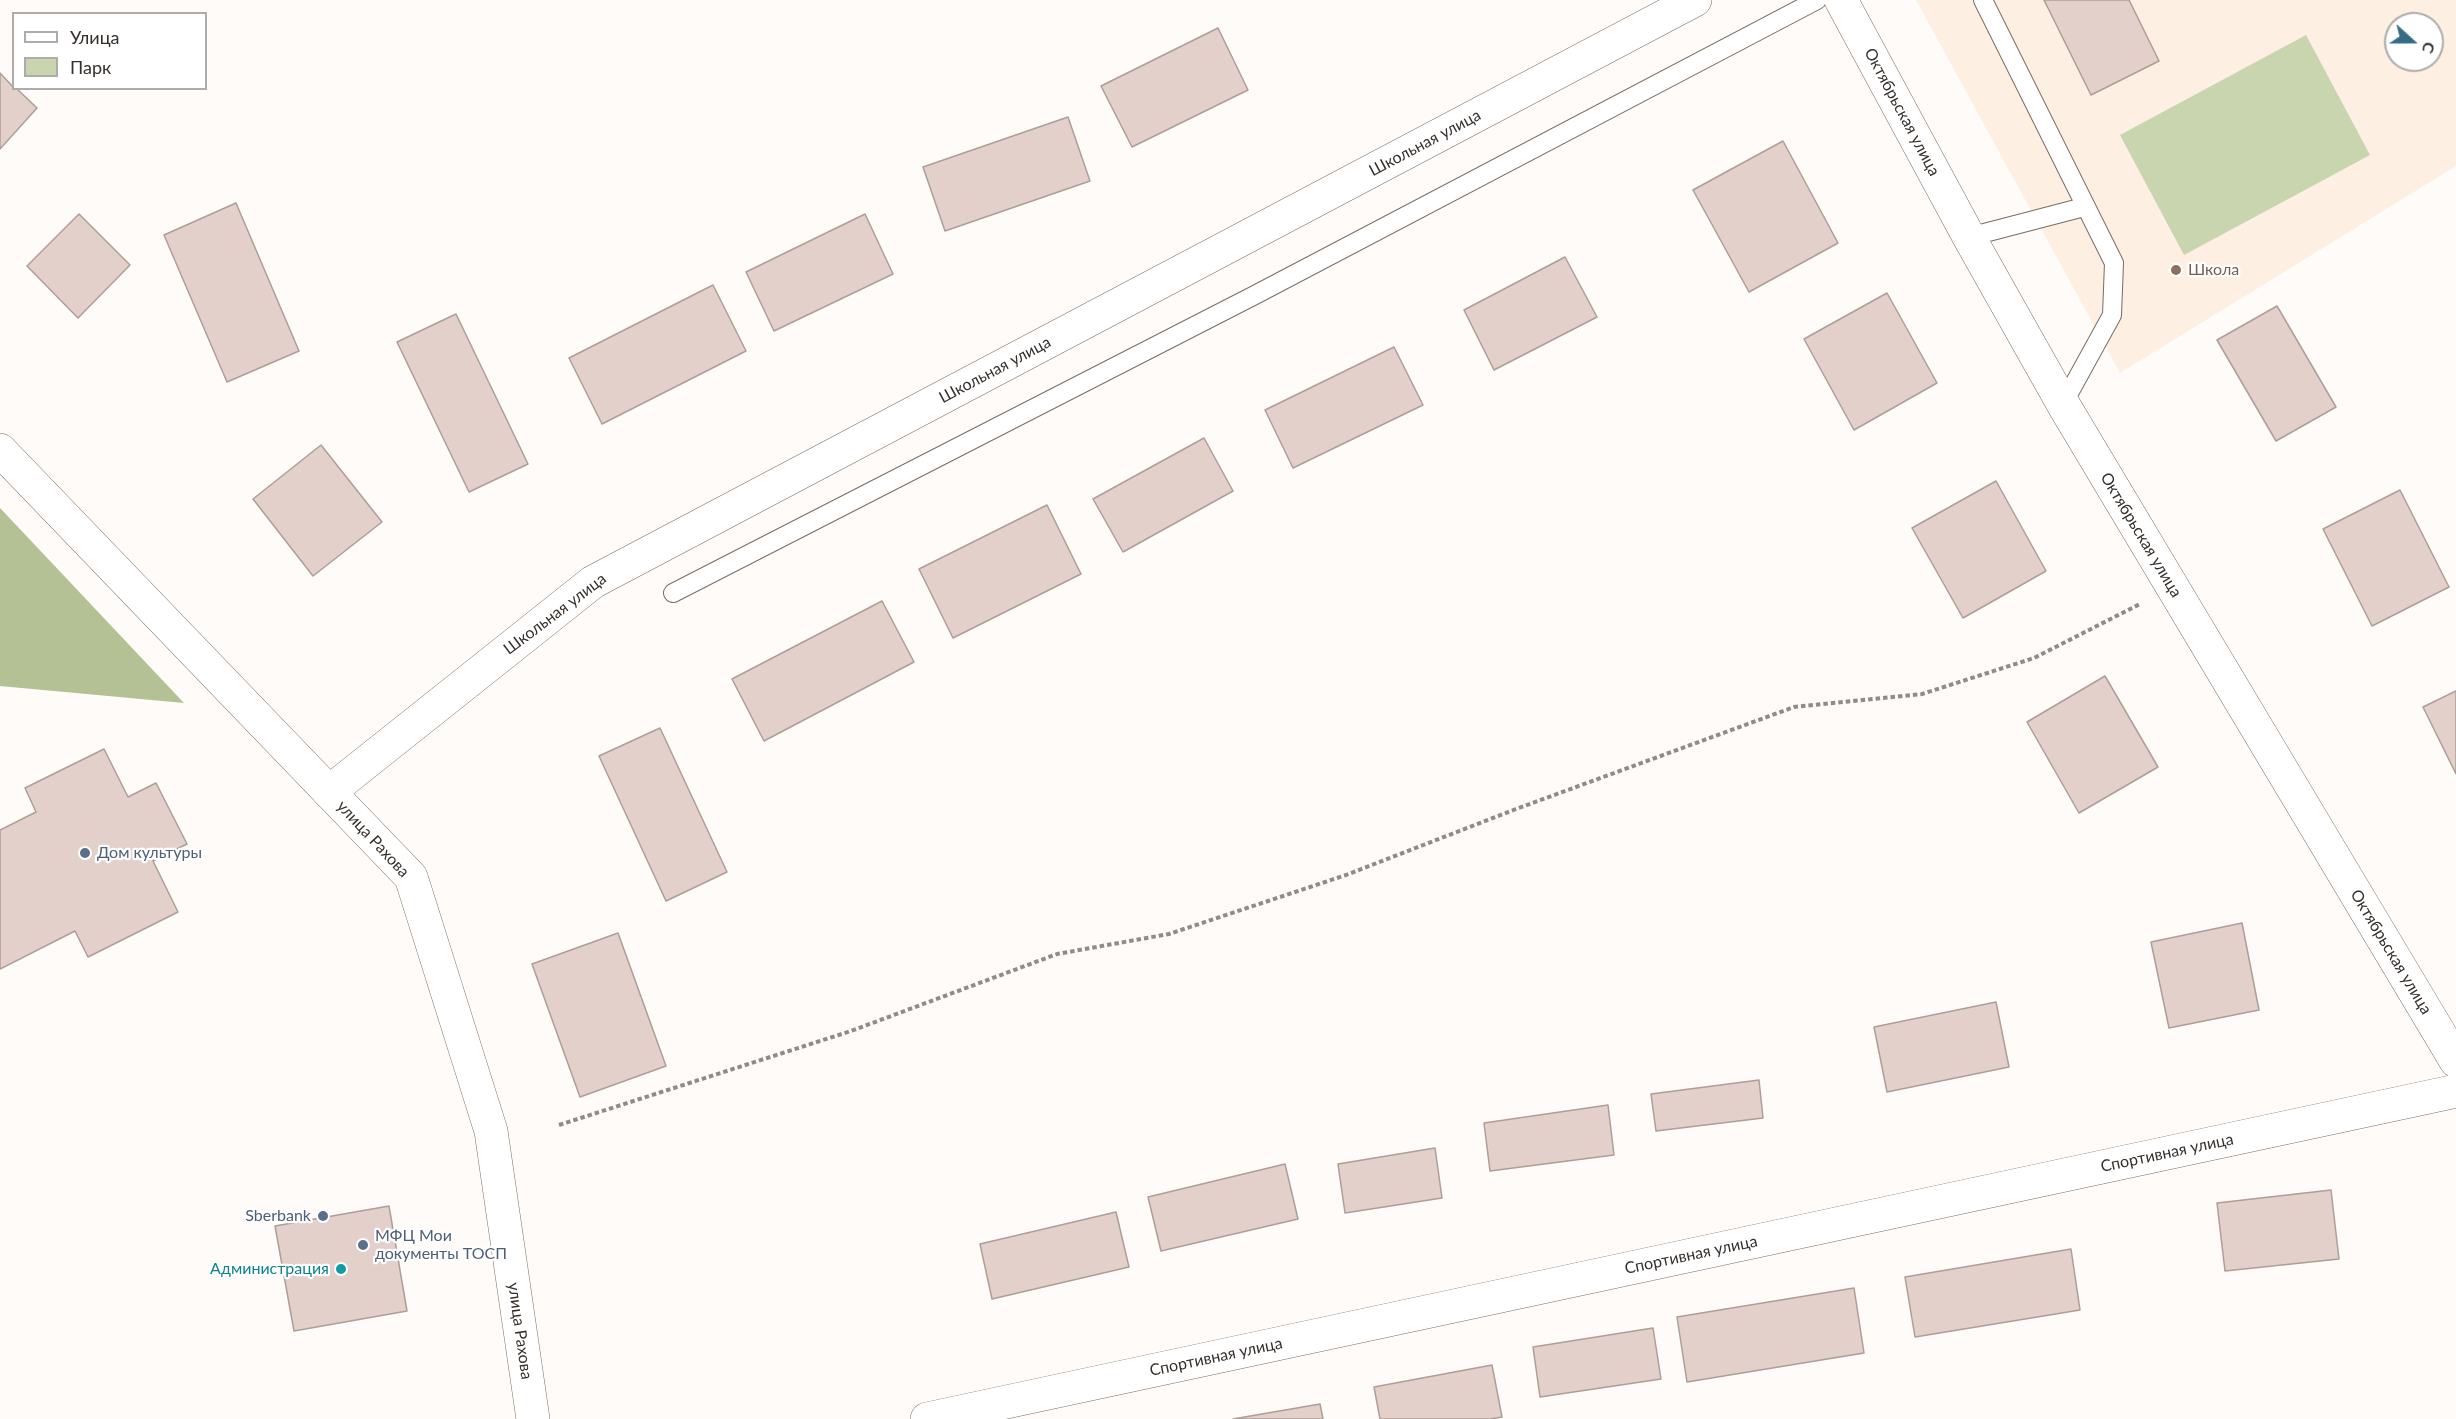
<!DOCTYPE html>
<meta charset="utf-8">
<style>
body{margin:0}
#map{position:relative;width:2456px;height:1419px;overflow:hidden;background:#fefbf8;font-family:Lato,sans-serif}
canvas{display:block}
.legend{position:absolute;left:12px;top:12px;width:195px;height:78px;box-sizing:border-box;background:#fff;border:2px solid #aeacaa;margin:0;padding:8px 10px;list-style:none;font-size:18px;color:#352f2b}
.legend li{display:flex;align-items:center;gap:12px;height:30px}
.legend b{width:30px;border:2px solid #aeacaa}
.north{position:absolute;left:2384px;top:12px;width:60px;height:60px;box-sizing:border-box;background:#fff;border:2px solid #aeacaa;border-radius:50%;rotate:111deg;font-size:16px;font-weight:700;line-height:24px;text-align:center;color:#352f2b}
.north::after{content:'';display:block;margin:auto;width:21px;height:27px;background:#346c86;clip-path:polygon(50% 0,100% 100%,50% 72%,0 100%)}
</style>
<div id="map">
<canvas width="2456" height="1419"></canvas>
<ul class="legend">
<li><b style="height:8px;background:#fff"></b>Улица</li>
<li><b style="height:16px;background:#c8d5ae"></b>Парк</li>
</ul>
<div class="north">С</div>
</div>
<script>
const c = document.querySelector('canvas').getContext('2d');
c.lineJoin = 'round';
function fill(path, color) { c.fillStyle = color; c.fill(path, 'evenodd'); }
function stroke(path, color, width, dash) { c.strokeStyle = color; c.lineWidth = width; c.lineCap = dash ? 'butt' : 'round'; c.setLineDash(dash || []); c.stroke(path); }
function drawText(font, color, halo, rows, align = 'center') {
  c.font = font + ' Lato,sans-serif'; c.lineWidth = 4.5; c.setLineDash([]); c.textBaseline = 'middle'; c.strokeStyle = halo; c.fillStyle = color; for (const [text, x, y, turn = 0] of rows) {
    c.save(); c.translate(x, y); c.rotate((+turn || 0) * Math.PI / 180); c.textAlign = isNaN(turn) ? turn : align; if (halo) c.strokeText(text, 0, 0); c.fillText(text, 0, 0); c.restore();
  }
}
fill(new Path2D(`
 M1916 0H2456V166L2120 373ZM2396 24H2432V60H2396Z`), '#fdefe1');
fill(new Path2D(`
 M2306 35 2370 155 2184 255 2120 135Z`), '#c8d5ae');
fill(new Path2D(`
 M0 508 184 703 0 686Z`), '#b3c194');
const building = new Path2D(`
 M2044 0H2129L2159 61 2091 95Z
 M1218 28 1248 90 1132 147 1101 86Z
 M0 73 14 88H16L37 108 0 149Z
 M1068 117 1090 181 945 231 923 167Z
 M1783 141 1838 243 1749 292 1693 190Z
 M236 203 299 351 227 382 164 235Z
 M79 214 130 265 78 318 27 266Z
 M865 214 893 274 774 331 746 272Z
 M1565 257 1597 317 1494 370 1464 310Z
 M713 285 746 351 602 424 569 358Z
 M1887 293 1937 383 1854 430 1804 339Z
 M2277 306 2336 407 2276 441 2217 340Z
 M456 314 528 464 469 492 397 342Z
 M1394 347 1423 405 1293 468 1265 410Z
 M1204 438 1233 491 1123 552 1093 499Z
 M321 445 382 522 313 576 253 499Z
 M1996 481 2046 571 1963 618 1912 528Z
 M2400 490 2449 587 2372 626 2323 529Z
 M1047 505 1081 574 953 638 919 569Z
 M882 601 914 662 764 741 732 679Z
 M2105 676 2158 767 2079 813 2027 722Z
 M2456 691V774L2423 707Z
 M660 728 727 872 666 901 599 756Z
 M104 749 128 797 156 783 187 844 153 861 178 912 88 957 75 931 0 969V830L36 812 25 788Z
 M2242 923 2259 1010 2169 1028 2151 942Z
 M618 933 666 1066 580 1097 532 964Z
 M1996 1002 2009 1067 1887 1092 1874 1027Z
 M1759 1080 1763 1118 1656 1131 1651 1094Z
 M1608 1105 1614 1155 1490 1171 1484 1123Z
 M1435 1148 1442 1198 1345 1213 1338 1164Z
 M1285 1164 1298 1219 1161 1251 1148 1197Z
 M2331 1190 2339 1259 2225 1271 2217 1203Z
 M389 1206 407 1311 294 1331 275 1226Z
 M1116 1212 1129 1267 992 1299 980 1244Z
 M2071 1249 2080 1310 1915 1337 1905 1277Z
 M1854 1288 1864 1353 1687 1382 1677 1317Z
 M1653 1328 1661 1379 1540 1397 1533 1347Z
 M1492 1365 1502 1417 1490 1419H1380L1374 1387Z
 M1320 1404 1323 1419H1233Z`);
fill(building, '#e4d0cb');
stroke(building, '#af9d97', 1.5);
const service = new Path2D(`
 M1983 0 2114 263 2112 315 2063 404
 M1969 237 2084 207
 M673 593 1253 296 1817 0`);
const minor = new Path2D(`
 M1841 0 1969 237 2063 404 2456 1061
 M329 792 593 582 1695 0
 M927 1419 2456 1091`);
const tertiary = new Path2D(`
 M0 450 411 877 491 1131 533 1419`);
stroke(service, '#796c61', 20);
stroke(minor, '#796c61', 34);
stroke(tertiary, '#796c61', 34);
stroke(new Path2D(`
 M559 1125 851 1031 1057 954 1169 934 1346 875 1516 809 1794 707 1922 694 2034 658 2140 604`), '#908b88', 4, [4.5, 3]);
stroke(service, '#fff', 18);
stroke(minor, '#fff', 33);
stroke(tertiary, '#fff', 33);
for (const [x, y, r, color] of [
 [2176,270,6,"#8d6e63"],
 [85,853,6,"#5c6f8a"],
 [323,1216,6,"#5c6f8a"],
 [363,1245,6,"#5c6f8a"],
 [341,1269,6,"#0f9aa8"]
]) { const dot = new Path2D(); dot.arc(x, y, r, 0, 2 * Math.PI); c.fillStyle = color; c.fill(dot); stroke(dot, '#fff', 2); }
drawText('16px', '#352f2b', '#fff', [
 ["Октябрьская улица",1902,112,62],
 ["Школьная улица",1425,143,-28],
 ["Школьная улица",995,370,-28],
 ["Октябрьская улица",2141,535,59],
 ["Школьная улица",555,614,-37],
 ["улица Рахова",373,839,47],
 ["Октябрьская улица",2391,952,59],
 ["Спортивная улица",2167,1153,-12],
 ["Спортивная улица",1691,1255,-12],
 ["улица Рахова",520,1331,82],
 ["Спортивная улица",1216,1357,-12]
]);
drawText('16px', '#785e54', '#fff', [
 ["Школа",2188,270]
], 'left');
drawText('16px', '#4e5e75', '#fff', [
 ["Дом культуры",97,853],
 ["Sberbank",311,1216,"right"],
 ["МФЦ Мои",375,1236],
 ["документы ТОСП",375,1254]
], 'left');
drawText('16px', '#0d838f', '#fff', [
 ["Администрация",329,1269]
], 'right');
</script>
